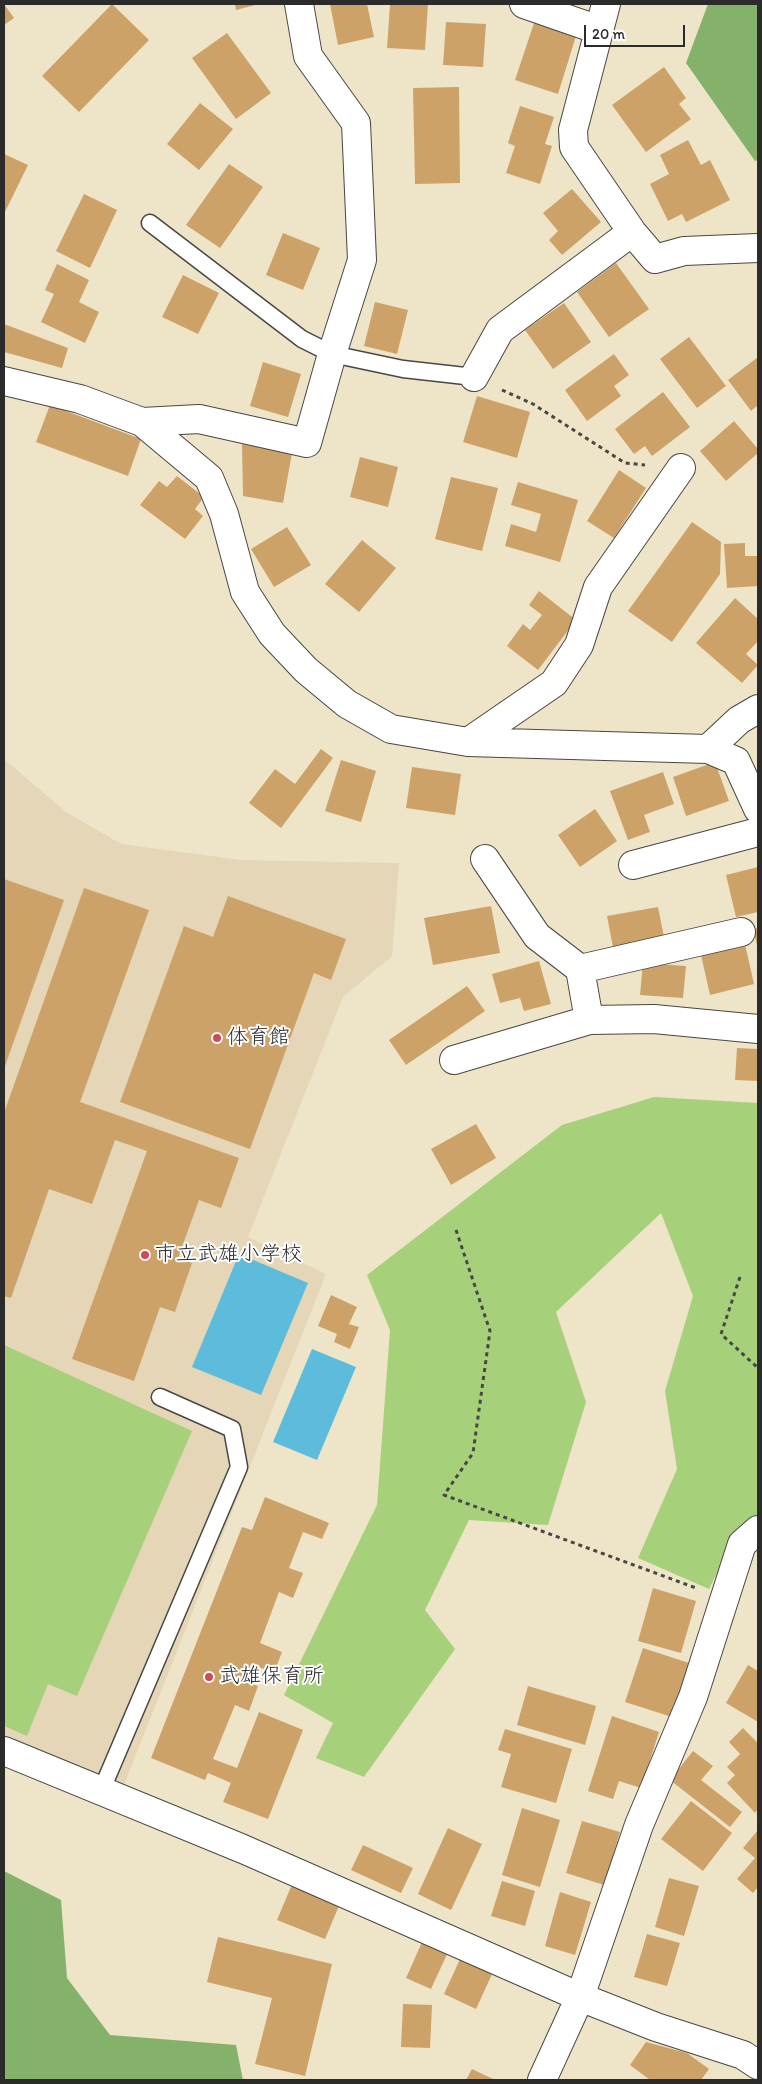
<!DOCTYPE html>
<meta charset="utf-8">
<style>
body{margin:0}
#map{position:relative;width:762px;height:2084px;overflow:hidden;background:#eee5c8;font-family:Itim,sans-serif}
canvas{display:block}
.frame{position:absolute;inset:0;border:5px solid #2b2b2b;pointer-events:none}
.scale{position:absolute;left:584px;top:25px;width:101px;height:22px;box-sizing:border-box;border:2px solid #2b2b2b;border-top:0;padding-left:6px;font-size:15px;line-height:18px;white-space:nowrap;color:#2b2b2b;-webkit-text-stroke:4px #fff;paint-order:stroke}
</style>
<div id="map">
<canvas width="762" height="2084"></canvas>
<div class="frame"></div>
<div class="scale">20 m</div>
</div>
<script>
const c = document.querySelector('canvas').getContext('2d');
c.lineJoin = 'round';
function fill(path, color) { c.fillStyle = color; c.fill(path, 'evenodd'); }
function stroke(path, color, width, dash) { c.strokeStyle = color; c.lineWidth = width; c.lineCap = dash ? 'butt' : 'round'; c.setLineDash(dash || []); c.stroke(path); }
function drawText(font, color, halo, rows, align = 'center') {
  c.font = font + ' Itim,"Klee One",sans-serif'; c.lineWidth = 4; c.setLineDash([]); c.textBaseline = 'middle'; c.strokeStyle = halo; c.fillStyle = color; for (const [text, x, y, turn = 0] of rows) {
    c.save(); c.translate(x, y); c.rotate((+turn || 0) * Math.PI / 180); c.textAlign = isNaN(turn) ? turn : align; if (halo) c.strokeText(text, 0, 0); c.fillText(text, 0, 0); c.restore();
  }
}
fill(new Path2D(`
 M4 759 66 812 121 844 241 860 399 863 392 956 343 997 248 1237 326 1274 124 1785 4 1736Z`), '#e4d6b7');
fill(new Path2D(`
 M654 1097 758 1103V1520L733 1541 709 1589 638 1558 677 1469 665 1391 693 1296 661 1213 556 1312 586 1402 548 1525 469 1520 425 1610 455 1649 364 1777 316 1758 333 1723 284 1695 377 1505 390 1330 367 1275 562 1125Z
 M4 1345 192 1431 77 1696 48 1684 27 1736 4 1726Z`), '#a7d07b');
fill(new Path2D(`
 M708 4H758V160L755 161 686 63Z
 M4 1871 61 1900 67 1978 110 2035 236 2045 243 2080H4Z`), '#85b26b');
fill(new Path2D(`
 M239 1254 308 1283 261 1395 192 1367Z
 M312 1349 356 1367 317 1460 273 1442Z`), '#5dbbdb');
fill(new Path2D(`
 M4 4 14 18 4 25Z
 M112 4 149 40 79 112 42 76Z
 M235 4H259L236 10Z
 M330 4H367L374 37 338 45Z
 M390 4H428L425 50 387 48Z
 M446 22 486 24 483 67 443 65Z
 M534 23 576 36 558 94 515 80Z
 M227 33 271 93 236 119 192 58Z
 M664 67 686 98 679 104 691 119 646 152 612 105Z
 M459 87 460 183 415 184 413 88Z
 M200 103 233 129 199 170 167 144Z
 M520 106 554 117 545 144 552 146 540 184 506 173 515 146 508 143Z
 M688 140 701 165 710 160 730 200 686 222 682 214 668 221 650 184 669 174 660 155Z
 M4 154 28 165 4 214Z
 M229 164 263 187 220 248 186 225Z
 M572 189 601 222 562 255 549 240 558 231 543 213Z
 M84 194 117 210 90 268 56 251Z
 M283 233 320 248 303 290 266 275Z
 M616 263 649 309 609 337 577 292Z
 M57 264 89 280 79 302 99 312 85 343 41 322 54 294 45 290Z
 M183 275 219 293 198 334 162 317Z
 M375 302 408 310 397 354 364 346Z
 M564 303 591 342 553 369 525 330Z
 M4 324 68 348 62 368 4 352Z
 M689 337 726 386 697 408 660 359Z
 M614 354 629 375 614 386 621 396 587 421 565 390Z
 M758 357V405L751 411 728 380Z
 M263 362 301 374 288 417 250 406Z
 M663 392 690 427 652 456 645 446 634 454 615 429Z
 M477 396 530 412 517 458 463 442Z
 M50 405 141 439 128 476 36 442Z
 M734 421 758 449V453L726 481 700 451Z
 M242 444 292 453 283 503 243 496Z
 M360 457 398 467 388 507 350 497Z
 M619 470 646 488 614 538 587 521Z
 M177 476 204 497 195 509 203 516 185 539 140 505 159 481 167 487Z
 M451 477 498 488 482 551 435 539Z
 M518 482 578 500 560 562 505 546 511 524 536 532 541 514 511 505Z
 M692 522 721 542 720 574 672 642 628 611Z
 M287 527 311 565 274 587 251 549Z
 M362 540 396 568 359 612 325 584Z
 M745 543V556H758V586L727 588 724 544Z
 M539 591 576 620 538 670 507 646 523 624 530 630 542 615 529 605Z
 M735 598 758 619V641L746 654 758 665 742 683 696 643Z
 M321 749 333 758 281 828 249 803 275 769 295 784Z
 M341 760 376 771 361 822 325 811Z
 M715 762 729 801 686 816 673 777Z
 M412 767 461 774 455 815 406 808Z
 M663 772 674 804 644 815 650 832 628 840 610 791Z
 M595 809 617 841 580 867 558 835Z
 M758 867V912L736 917 726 875Z
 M4 879 64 900 4 1069Z
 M84 888 149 910 80 1102 239 1158 221 1208 199 1200 178 1258 192 1263 175 1312 160 1307 134 1381 72 1359 147 1151 115 1140 92 1204 49 1189 11 1298 4 1296V1113Z
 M228 896 346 939 331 980 314 973 250 1149 120 1102 184 926 213 937Z
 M491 906 500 953 433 965 424 918Z
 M658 907 664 937 613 947 607 916Z
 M758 928V949L753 929Z
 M745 944 754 984 710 995 701 955Z
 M539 961 551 1004 524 1011 520 998 500 1003 492 974Z
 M643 963 686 966 683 998 640 995Z
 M467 986 485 1011 406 1065 389 1040Z
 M737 1048 758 1049V1081L735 1080Z
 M476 1124 496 1158 451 1185 431 1149Z
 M331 1295 357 1307 349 1324 359 1327 350 1349 334 1342 337 1334 318 1326Z
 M265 1497 329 1523 322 1539 303 1532 289 1568 303 1573 293 1598 279 1592 260 1643 282 1652 274 1673 251 1664 244 1681 258 1686 249 1711 235 1705 213 1759 237 1768 259 1712 303 1730 268 1819 223 1802 231 1783 208 1773 205 1780 151 1758 242 1527 252 1530Z
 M653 1588 696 1601 681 1653 638 1641Z
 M643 1648 689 1663 672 1717 625 1702Z
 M748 1665 758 1671V1722L726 1703Z
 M528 1686 596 1706 585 1745 517 1725Z
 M612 1716 659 1732 641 1788 619 1781 613 1799 588 1791Z
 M743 1728 758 1743V1809L755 1813 727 1783 735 1775 727 1767 740 1754 729 1742Z
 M505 1729 572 1749 556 1803 501 1787 511 1754 498 1750Z
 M693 1751 713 1766 701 1780 742 1812 730 1827 670 1780Z
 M691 1801 732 1833 703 1871 661 1839Z
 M522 1808 560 1820 540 1887 502 1875Z
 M582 1821 620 1832 604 1885 566 1873Z
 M448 1828 482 1844 451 1910 418 1894Z
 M758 1830V1887L753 1893 737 1879 755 1858 743 1848Z
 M363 1845 413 1868 401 1893 351 1870Z
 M669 1878 699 1886 684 1936 655 1927Z
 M502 1881 535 1891 525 1926 491 1916Z
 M293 1882 341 1901 325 1939 277 1920Z
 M560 1892 591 1902 575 1955 545 1946Z
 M647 1934 680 1943 667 1986 634 1977Z
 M218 1937 332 1964 305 2076 255 2064 272 1998 207 1982Z
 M423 1940 448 1952 431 1989 406 1978Z
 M461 1957 493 1972 476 2009 444 1994Z
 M403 2004 432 2005 430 2048 401 2047Z
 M646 2042 687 2053 709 2069 701 2080H650L630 2065Z
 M472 2069 495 2080H466Z`), '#cda268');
const service = new Path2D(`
 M150 223 302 339 332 354 403 369 474 377
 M102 1789 239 1467 232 1429 160 1397`);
const minor = new Path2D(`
 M524 4 599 30
 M606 4 573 130 574 147 632 232 655 259 684 251 758 248
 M474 377 500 330 632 232
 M4 381 80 399 142 422 209 478 224 514 245 592 272 634 306 670 347 704 391 729 468 742 708 749 736 761 758 809
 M142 422 199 419 307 443 332 354 362 260 356 123 308 56 299 4
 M468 742 554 683 579 645 598 587 681 468
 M708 749 739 720 758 709
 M485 859 537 936 580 969 589 1020
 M633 865 758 832
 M580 969 741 932
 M454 1060 589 1020 654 1019 758 1029
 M4 1751 243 1849 580 1997 656 2027 743 2055 758 2065
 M542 2080 580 1997 639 1825 693 1697 742 1544 758 1530`);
stroke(service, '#484743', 19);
stroke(minor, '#484743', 30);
stroke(new Path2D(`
 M502 390 533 404 625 463 645 465
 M456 1230 490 1331 473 1453 444 1495 696 1588
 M740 1277 721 1334 758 1368`), '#484743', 3, [4, 4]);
stroke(service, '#fff', 16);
stroke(minor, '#fff', 28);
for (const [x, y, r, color] of [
 [217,1038,5,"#d1495b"],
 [145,1255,5,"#d1495b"],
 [209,1677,5,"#d1495b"]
]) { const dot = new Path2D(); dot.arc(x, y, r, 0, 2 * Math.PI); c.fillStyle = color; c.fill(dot); stroke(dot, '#fff', 2); }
drawText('21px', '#2b2b2b', '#fff', [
 ["体育館",227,1038],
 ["市立武雄小学校",155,1255],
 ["武雄保育所",219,1677]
], 'left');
</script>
